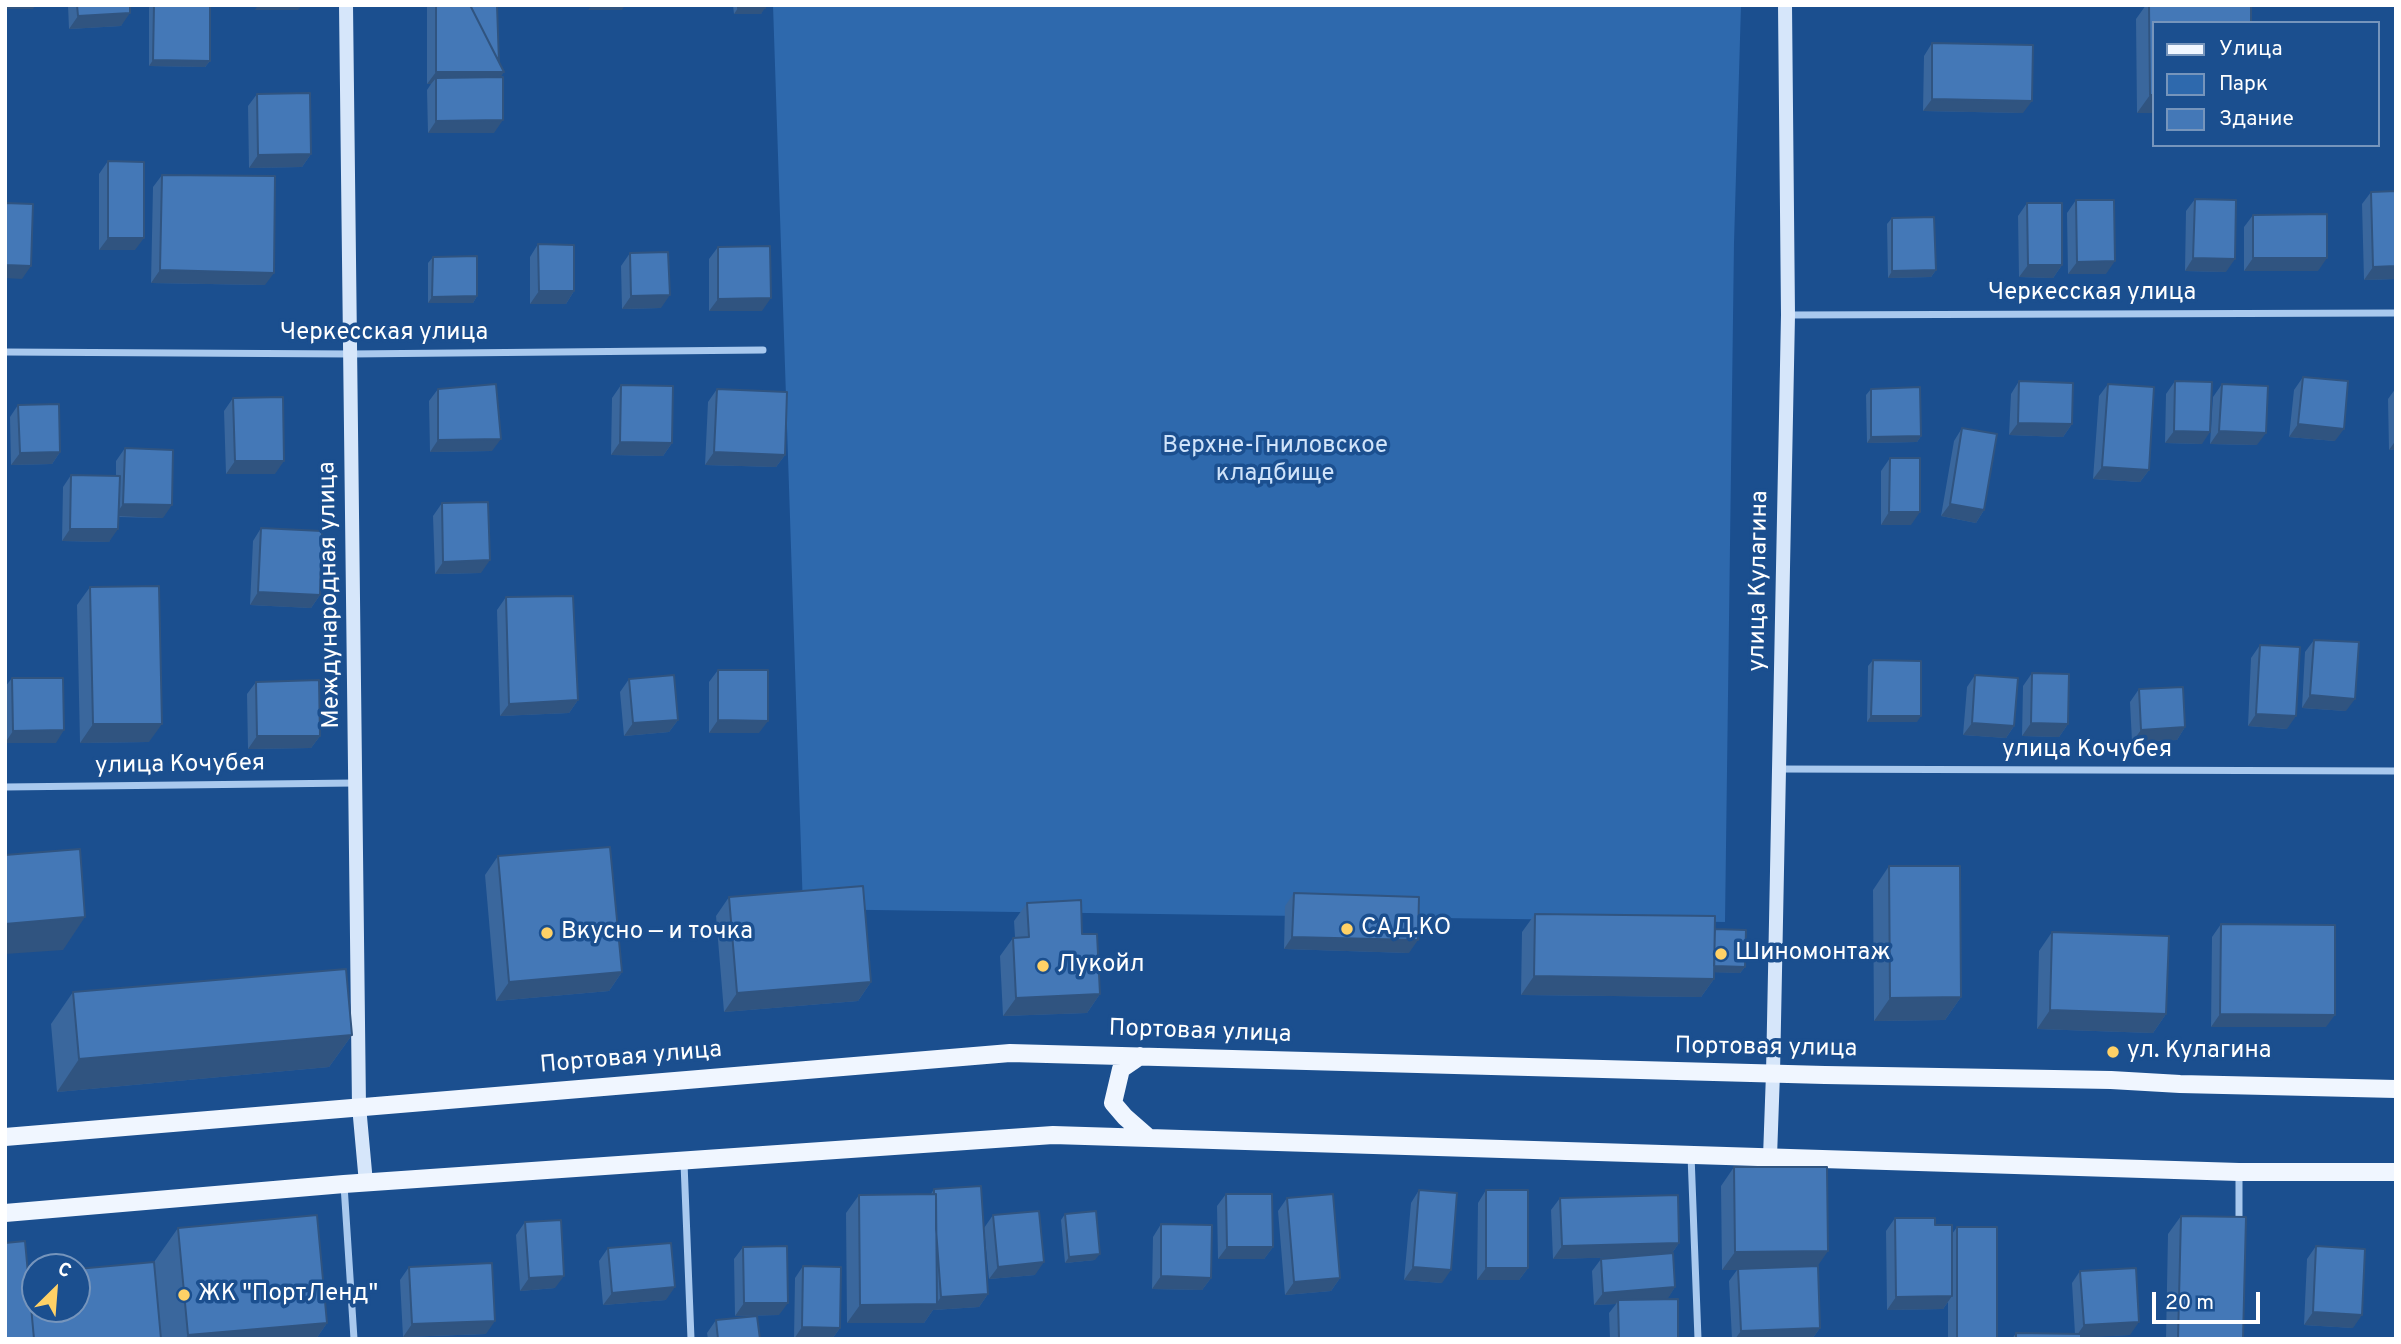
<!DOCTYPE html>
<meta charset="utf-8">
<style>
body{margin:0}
#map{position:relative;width:2401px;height:1344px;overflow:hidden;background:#1b4f8f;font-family:Overpass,sans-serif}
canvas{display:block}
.frame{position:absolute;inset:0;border:7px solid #fff;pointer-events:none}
.legend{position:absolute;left:2152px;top:21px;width:228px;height:126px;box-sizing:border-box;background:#1b4f8f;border:2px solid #7695bc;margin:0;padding:9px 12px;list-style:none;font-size:21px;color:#fff}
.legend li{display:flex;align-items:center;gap:14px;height:35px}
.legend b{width:35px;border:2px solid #7695bc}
.north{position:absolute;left:21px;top:1253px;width:70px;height:70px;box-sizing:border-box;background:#1b4f8f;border:2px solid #7695bc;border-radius:50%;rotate:25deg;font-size:19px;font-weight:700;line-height:28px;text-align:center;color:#fff}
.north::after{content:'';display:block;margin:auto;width:24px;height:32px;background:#ffd166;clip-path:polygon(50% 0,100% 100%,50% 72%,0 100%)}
.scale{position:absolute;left:2152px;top:1292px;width:108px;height:32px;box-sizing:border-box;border:4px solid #fff;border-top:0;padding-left:9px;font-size:21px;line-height:24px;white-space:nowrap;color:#fff;-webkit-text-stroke:5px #1b4f8f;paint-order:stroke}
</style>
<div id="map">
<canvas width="2401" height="1344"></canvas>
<div class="frame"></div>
<ul class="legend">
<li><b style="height:9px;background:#f0f6ff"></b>Улица</li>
<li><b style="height:19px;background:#2e69ad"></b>Парк</li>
<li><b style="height:19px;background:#4478b7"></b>Здание</li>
</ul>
<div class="north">С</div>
<div class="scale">20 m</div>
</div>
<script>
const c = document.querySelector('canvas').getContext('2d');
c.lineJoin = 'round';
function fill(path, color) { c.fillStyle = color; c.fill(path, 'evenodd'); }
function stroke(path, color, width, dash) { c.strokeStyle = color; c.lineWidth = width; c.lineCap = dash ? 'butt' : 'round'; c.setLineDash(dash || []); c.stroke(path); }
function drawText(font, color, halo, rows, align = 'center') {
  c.font = font + ' Overpass,sans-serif'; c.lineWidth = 7; c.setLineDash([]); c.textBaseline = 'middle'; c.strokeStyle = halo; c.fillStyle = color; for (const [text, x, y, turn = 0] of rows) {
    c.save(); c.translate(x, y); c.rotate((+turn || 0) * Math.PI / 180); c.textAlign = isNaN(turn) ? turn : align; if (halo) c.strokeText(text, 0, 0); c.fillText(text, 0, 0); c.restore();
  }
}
fill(new Path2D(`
 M773 5H1741L1734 243 1725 922 803 909Z`), '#2e69ad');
stroke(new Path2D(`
 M1788 315 2396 313
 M5 352 351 354 763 350
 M1779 769 2396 771
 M5 787 355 783
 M1691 1155 1698 1339
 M684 1163 691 1339
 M344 1185 354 1339
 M2239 1224V1172`), '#a9c9ee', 7);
stroke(new Path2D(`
 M346 5 359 1106 366 1183
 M1770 1157 1773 1073 1788 315 1785 5`), '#d6e6fa', 14);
stroke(new Path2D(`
 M1140 1056 1121 1069 1113 1103 1125 1117 1149 1138
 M5 1137 1010 1053 1825 1075 2111 1080 2180 1084 2396 1089
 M5 1213 344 1184 1053 1135 2239 1172H2396`), '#f0f6ff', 18);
fill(new Path2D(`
 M68 5H130L121 26 69 29Z
 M149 5H210V61L205 67 149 66Z
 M427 5H497L499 62 504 72 500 77 494 133H428L427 90 431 84H427Z
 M733 5H765L761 14H734Z
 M2146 5H2251L2154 23V113H2137L2136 19Z
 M1932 43 2023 113 1923 111 1924 56Z
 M257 94 311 154 302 167 249 168 248 106Z
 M108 161 135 250H99V174Z
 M162 175 265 285 151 283 153 187Z
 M2371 192 2396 279 2364 280 2362 204Z
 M2195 199 2226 272 2185 271 2186 211Z
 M2076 200 2106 274H2068L2067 213Z
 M2027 203 2062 265 2053 278 2019 277 2018 216Z
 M2253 215 2318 271H2244V227Z
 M1892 218 1936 270 1931 277 1888 278 1887 224Z
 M538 244 574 291 566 304H530V257Z
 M718 247 762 311H709V259Z
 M630 253 661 308 622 309 621 266Z
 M433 257 477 296 473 303H428V263Z
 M2303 377 2335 441 2289 437 2294 390Z
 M2019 381 2072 424 2063 437 2009 435 2011 394Z
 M2175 381 2202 444 2165 443 2166 394Z
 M2108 384 2149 470 2140 482 2093 479 2099 396Z
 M2222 384 2257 445 2210 444 2213 397Z
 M621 385 672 443 663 456 611 455 612 398Z
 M2396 388V449L2389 450 2388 399Z
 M438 389 492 451 430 452 429 401Z
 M717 389 785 455 776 467 705 465 708 402Z
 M1871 389 1921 436 1917 442 1867 443 1866 395Z
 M233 398 275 474H226L224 411Z
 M18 405 60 452 52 464 11 465 10 417Z
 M1962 428 1984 510 1976 523 1941 516 1954 441Z
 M125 448 163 518 119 517 109 542 62 541 63 487 71 475 116 476V461Z
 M1890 458 1911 525H1881V471Z
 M442 503 481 573 435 574 433 516Z
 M261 528 320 595 311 608 250 605 253 541Z
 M90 587 149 742 80 743 77 605Z
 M506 597 578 700 569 713 500 716 497 610Z
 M2314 640 2346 711 2302 708 2305 652Z
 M2260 645 2287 729 2248 726 2251 658Z
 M1873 660 1917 722H1867L1868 666Z
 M718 670 759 733H709V682Z
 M2032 673 2068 724 2059 737 2022 736 2023 686Z
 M1975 675 2014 726 2006 738 1963 735 1967 687Z
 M12 678 56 743H5V687Z
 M629 679 678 720 669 732 624 736 620 692Z
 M256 682 320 736 311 748 248 749 247 694Z
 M2139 689 2185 727 2177 740 2132 742 2130 702Z
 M498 856 622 972 609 991 496 1001 485 875Z
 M1889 866 1961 997 1945 1020 1874 1021 1873 890Z
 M1294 893 1409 953 1284 949 1285 906Z
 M729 897 871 982 858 1001 724 1012 716 916Z
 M1027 903 1082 934 1100 994 1087 1013 1003 1016 1000 956 1013 938 1015 937 1014 921Z
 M1535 914 1715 929 1745 967 1740 973 1714 972V979L1701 997 1521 995 1522 932Z
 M2221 924 2326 1027H2211L2212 937Z
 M2052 932 2166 1014 2153 1033 2037 1029 2039 951Z
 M2396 941V1035H2394L2395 943Z
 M73 992 352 1035 329 1067 57 1092 51 1024Z
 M1734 1167 1817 1266 1820 1328 1812 1339H1732L1729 1281 1737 1270H1722L1721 1186Z
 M934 1189 988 1294 979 1307 933 1310 924 1323H847L846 1213 859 1195 931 1194Z
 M1419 1190 1442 1283 1404 1280 1411 1203Z
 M1486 1190 1528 1268 1519 1280H1477L1478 1203Z
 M1226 1194 1273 1247 1264 1259H1218L1217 1206Z
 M1287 1198 1340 1278 1331 1291 1285 1295 1278 1211Z
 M1560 1198 1679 1243 1672 1253 1675 1287 1667 1299 1678 1339H1610L1609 1313 1616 1304 1594 1305 1592 1271 1601 1259 1623 1257 1553 1259 1551 1210Z
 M1065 1214 1095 1260 1065 1263 1061 1220Z
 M993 1215 1035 1275 989 1279 984 1228Z
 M2181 1216 2243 1339H2166L2168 1234Z
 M1895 1218 1935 1225 1952 1234 1957 1227 1997 1339H1948V1302L1943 1309 1887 1310 1886 1231Z
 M525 1222 555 1288 520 1291 516 1235Z
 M1161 1224 1211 1278 1202 1290 1152 1289 1153 1237Z
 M178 1228 327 1323 316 1339H5L28 1273 154 1262Z
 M2316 1246 2353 1328 2304 1325 2307 1259Z
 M743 1247 779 1315 735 1316 734 1259Z
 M608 1248 666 1300 603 1305 599 1261Z
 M803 1266 840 1328 832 1339H794L795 1278Z
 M409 1267 486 1334 403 1337 400 1280Z
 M2080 1271 2130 1335 2081 1337V1339H2012L2016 1333 2075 1334 2072 1283Z
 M716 1320 760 1339H708L707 1333Z`), '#3a679d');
fill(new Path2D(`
 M5 5H36L33 9H5Z
 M258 5H302L298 10H255Z
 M592 5H625L622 10H588Z
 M738 8H765L761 14H734Z
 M130 13 121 26 69 29 78 16Z
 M153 60 210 61 205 67 149 66Z
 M436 72H504L495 85 436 78 431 84H427Z
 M2150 95H2154V113H2137Z
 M1932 99 2032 101 2023 113 1923 111Z
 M503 120 494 133H428L436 121Z
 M311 154 302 167 249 168 258 155Z
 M108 238H144L135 250H99Z
 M2193 258 2235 259 2226 272 2185 271Z
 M2253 258H2327L2318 271H2244Z
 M2115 261 2106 274H2068L2077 262Z
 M5 265 31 266 22 279 5 278Z
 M2028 265H2062L2053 278 2019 277Z
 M2396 266V279L2364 280 2373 267Z
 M160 270 274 273 265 285 151 283Z
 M1936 270 1931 277 1888 278 1892 271Z
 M539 291H574L566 304H530Z
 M670 295 661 308 622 309 631 296Z
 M477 296 473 303H428L432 297Z
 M771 298 762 311H709L718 299Z
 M2018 423 2072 424 2063 437 2009 435Z
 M2298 424 2344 429 2335 441 2289 437Z
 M2174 431 2210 432 2202 444 2165 443Z
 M2219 431 2266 433 2257 445 2210 444Z
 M1921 436 1917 442 1867 443 1871 437Z
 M501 439 492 451 430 452 438 440Z
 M2396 440V449L2389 450Z
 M620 442 672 443 663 456 611 455Z
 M60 452 52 464 11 465 20 453Z
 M714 452 785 455 776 467 705 465Z
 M235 461H284L275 474H226Z
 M2102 467 2149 470 2140 482 2093 479Z
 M123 504 172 505 163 518 115 516Z
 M1950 504 1984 510 1976 523 1941 516Z
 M1889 512H1920L1911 525H1881Z
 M70 529H118L109 542 62 541Z
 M490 560 481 573 435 574 443 562Z
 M258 592 320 595 311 608 250 605Z
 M2310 695 2355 699 2346 711 2302 708Z
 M578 700 569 713 500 716 509 704Z
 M2256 714 2296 716 2287 729 2248 726Z
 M1871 716H1921L1917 722H1867Z
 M678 720 669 732 624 736 633 723Z
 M718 720 768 721 759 733H709Z
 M1972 723 2014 726 2006 738 1963 735Z
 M2031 723 2068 724 2059 737 2022 736Z
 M93 724H162L149 742 80 743Z
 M2185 727 2177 740 2132 742 2141 730Z
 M64 730 56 743H5L13 731Z
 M257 736H320L311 748 248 749Z
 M85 917 63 950 5 954V924Z
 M1292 937 1418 940 1409 953 1284 949Z
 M1706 965 1745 967 1740 973 1701 972Z
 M622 972 609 991 496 1001 509 982Z
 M1534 976 1714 979 1701 997 1521 995Z
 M871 982 858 1001 724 1012 737 993Z
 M1100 994 1087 1013 1003 1016 1016 998Z
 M1961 997 1945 1020 1874 1021 1890 998Z
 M2050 1010 2166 1014 2153 1033 2037 1029Z
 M2220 1014 2335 1015 2326 1027H2211Z
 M352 1035 329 1067 57 1092 79 1059Z
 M1679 1243 1670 1256 1553 1259 1562 1246Z
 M1227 1247H1273L1264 1259H1218Z
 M1828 1251 1815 1270H1722L1735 1252Z
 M1100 1254 1095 1260 1065 1263 1069 1257Z
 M1044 1262 1035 1275 989 1279 998 1267Z
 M1413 1267 1451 1270 1442 1283 1404 1280Z
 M1486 1268H1528L1519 1280H1477Z
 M564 1276 555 1288 520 1291 529 1278Z
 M1161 1276 1211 1278 1202 1290 1152 1289Z
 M1340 1278 1331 1291 1285 1295 1294 1282Z
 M675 1287 666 1300 603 1305 612 1293Z
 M1675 1287 1667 1300H1618L1616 1304 1594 1305 1603 1293Z
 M988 1294 979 1307 933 1310 924 1323H847L860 1305 936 1304 941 1297Z
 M1952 1296 1943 1309 1887 1310 1896 1297Z
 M744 1303H788L779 1315 735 1316Z
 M2313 1312 2362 1315 2353 1328 2304 1325Z
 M495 1321 486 1334 403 1337 412 1324Z
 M2139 1322 2130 1335 2075 1338 2084 1325Z
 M327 1323 316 1339H185L188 1335Z
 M802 1327 840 1328 832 1339H794Z
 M1820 1328 1812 1339H1735L1741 1331Z`), '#305480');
const building = new Path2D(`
 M77 5H130V13L78 16Z
 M154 5H210V61L153 60Z
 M436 5H470L504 72H436Z
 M470 5H497L499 62Z
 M738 5H765V8H738Z
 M2149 5H2251V23H2154V95H2150Z
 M1932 43 2033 45 2032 101 1932 99Z
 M503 77V120L436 121V78Z
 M310 93 311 154 258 155 257 94Z
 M108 161 144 162V238H108Z
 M162 175 275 176 274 273 160 270Z
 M2396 191V266L2373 267 2371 192Z
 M2195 199 2236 200 2235 259 2193 258Z
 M2076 200H2114L2115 261 2077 262Z
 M5 203 33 204 31 266 5 265Z
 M2027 203H2062V265H2028Z
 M2327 214V258H2253V215Z
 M1934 217 1936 270 1892 271V218Z
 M538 244 574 245V291H539Z
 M770 246 771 298 718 299V247Z
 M668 252 670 295 631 296 630 253Z
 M477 256V296L432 297 433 257Z
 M2303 377 2348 381 2344 429 2298 424Z
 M2019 381 2073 383 2072 424 2018 423Z
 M2175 381 2212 382 2210 432 2174 431Z
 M496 384 501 439 438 440V389Z
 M2108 384 2154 387 2149 470 2102 467Z
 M2222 384 2268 386 2266 433 2219 431Z
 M621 385 673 386 672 443 620 442Z
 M1920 387 1921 436 1871 437V389Z
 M717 389 787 392 785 455 714 452Z
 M283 397 284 461H235L233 398Z
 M59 404 60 452 20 453 18 405Z
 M1962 428 1997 434 1984 510 1950 504Z
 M125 448 173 450 172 505 123 504Z
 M1890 458H1920V512H1889Z
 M71 475 120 476 118 529H70Z
 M488 502 490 560 443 562 442 503Z
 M261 528 322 531 320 595 258 592Z
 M159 586 162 724H93L90 587Z
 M573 596 578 700 509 704 506 597Z
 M2314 640 2359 642 2355 699 2310 695Z
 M2260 645 2300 647 2296 716 2256 714Z
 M1873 660 1921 661V716H1871Z
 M718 670H768V721L718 720Z
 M2032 673 2069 674 2068 724 2031 723Z
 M674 675 678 720 633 723 629 679Z
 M1975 675 2018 678 2014 726 1972 723Z
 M12 678H63L64 730 13 731Z
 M319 680 320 736H257L256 682Z
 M2183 687 2185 727 2141 730 2139 689Z
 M610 847 622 972 509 982 498 856Z
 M80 849 85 917 5 924V855Z
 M1889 866H1960L1961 997 1890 998Z
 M863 886 871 982 737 993 729 897Z
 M1294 893 1419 897 1418 940 1292 937Z
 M1081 900 1082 934H1097L1100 994 1016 998 1013 938 1029 937 1027 903Z
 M1535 914 1715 916 1714 979 1534 976Z
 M2221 924 2335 925V1015L2220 1014Z
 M1715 929 1746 930 1745 967 1714 966Z
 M2052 932 2169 936 2166 1014 2050 1010Z
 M346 969 352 1035 79 1059 73 992Z
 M1734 1167H1827L1828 1251 1735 1252Z
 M981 1186 988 1294 941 1297 936 1229V1194H934V1189Z
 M1419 1190 1457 1193 1451 1270 1413 1267Z
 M1486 1190H1528V1268H1486Z
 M936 1194 937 1304 860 1305 859 1195Z
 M1226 1194H1272L1273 1247H1227Z
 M1333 1194 1340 1278 1294 1282 1287 1198Z
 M1678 1195 1679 1243 1562 1246 1560 1198Z
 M1039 1211 1044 1262 998 1267 993 1215Z
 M1096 1211 1100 1254 1069 1257 1065 1214Z
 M317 1215 327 1323 188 1335 178 1228Z
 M2181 1216 2246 1217 2243 1339H2178Z
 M1895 1218H1935V1225H1952V1296L1896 1297Z
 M561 1220 564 1276 529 1278 525 1222Z
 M1161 1224 1212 1225 1211 1278 1161 1276Z
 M1957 1227H1997V1339H1957Z
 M25 1241 34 1339H5V1243Z
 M671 1243 675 1287 612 1293 608 1248Z
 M787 1246 788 1303H744L743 1247Z
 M2316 1246 2365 1249 2362 1315 2313 1312Z
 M1673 1253 1675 1287 1603 1293 1601 1259Z
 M154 1262 161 1339H34L28 1273H35V1309H77V1269Z
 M492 1263 495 1321 412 1324 409 1267Z
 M803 1266 841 1267 840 1328 802 1327Z
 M1818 1266 1820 1328 1741 1331 1738 1269Z
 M2136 1268 2139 1322 2084 1325 2080 1271Z
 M1678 1299V1339H1619L1618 1300Z
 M757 1316 760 1339H718L716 1320Z
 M2016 1333 2081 1334V1339H2016Z`);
fill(building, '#4478b7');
stroke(building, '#305480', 2);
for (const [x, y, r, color] of [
 [1347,929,7,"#ffd166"],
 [547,933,7,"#ffd166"],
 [1721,954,7,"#ffd166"],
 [1043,966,7,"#ffd166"],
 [2113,1052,7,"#ffd166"],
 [184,1295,7,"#ffd166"]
]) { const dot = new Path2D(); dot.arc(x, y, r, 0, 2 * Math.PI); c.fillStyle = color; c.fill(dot); stroke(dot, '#1b4f8f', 2.5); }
drawText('24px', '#fff', '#1b4f8f', [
 ["Черкесская улица",2092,294],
 ["Черкесская улица",384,334],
 ["улица Кулагина",1760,581,-89],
 ["Международная улица",331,595,-91],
 ["улица Кочубея",2087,751],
 ["улица Кочубея",180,766,-1],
 ["Портовая улица",1200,1033,2],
 ["Портовая улица",1766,1049,1],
 ["Портовая улица",631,1059,-5]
]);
drawText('24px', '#cfe3fa', '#1b4f8f', [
 ["Верхне-Гниловское",1275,447],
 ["кладбище",1275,475]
]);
drawText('24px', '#fff', '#1b4f8f', [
 ["САД.КО",1361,929],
 ["Вкусно — и точка",561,933],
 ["Шиномонтаж",1735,954],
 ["Лукойл",1057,966],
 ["ул. Кулагина",2127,1052],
 ["ЖК \"ПортЛенд\"",198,1295]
], 'left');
</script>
